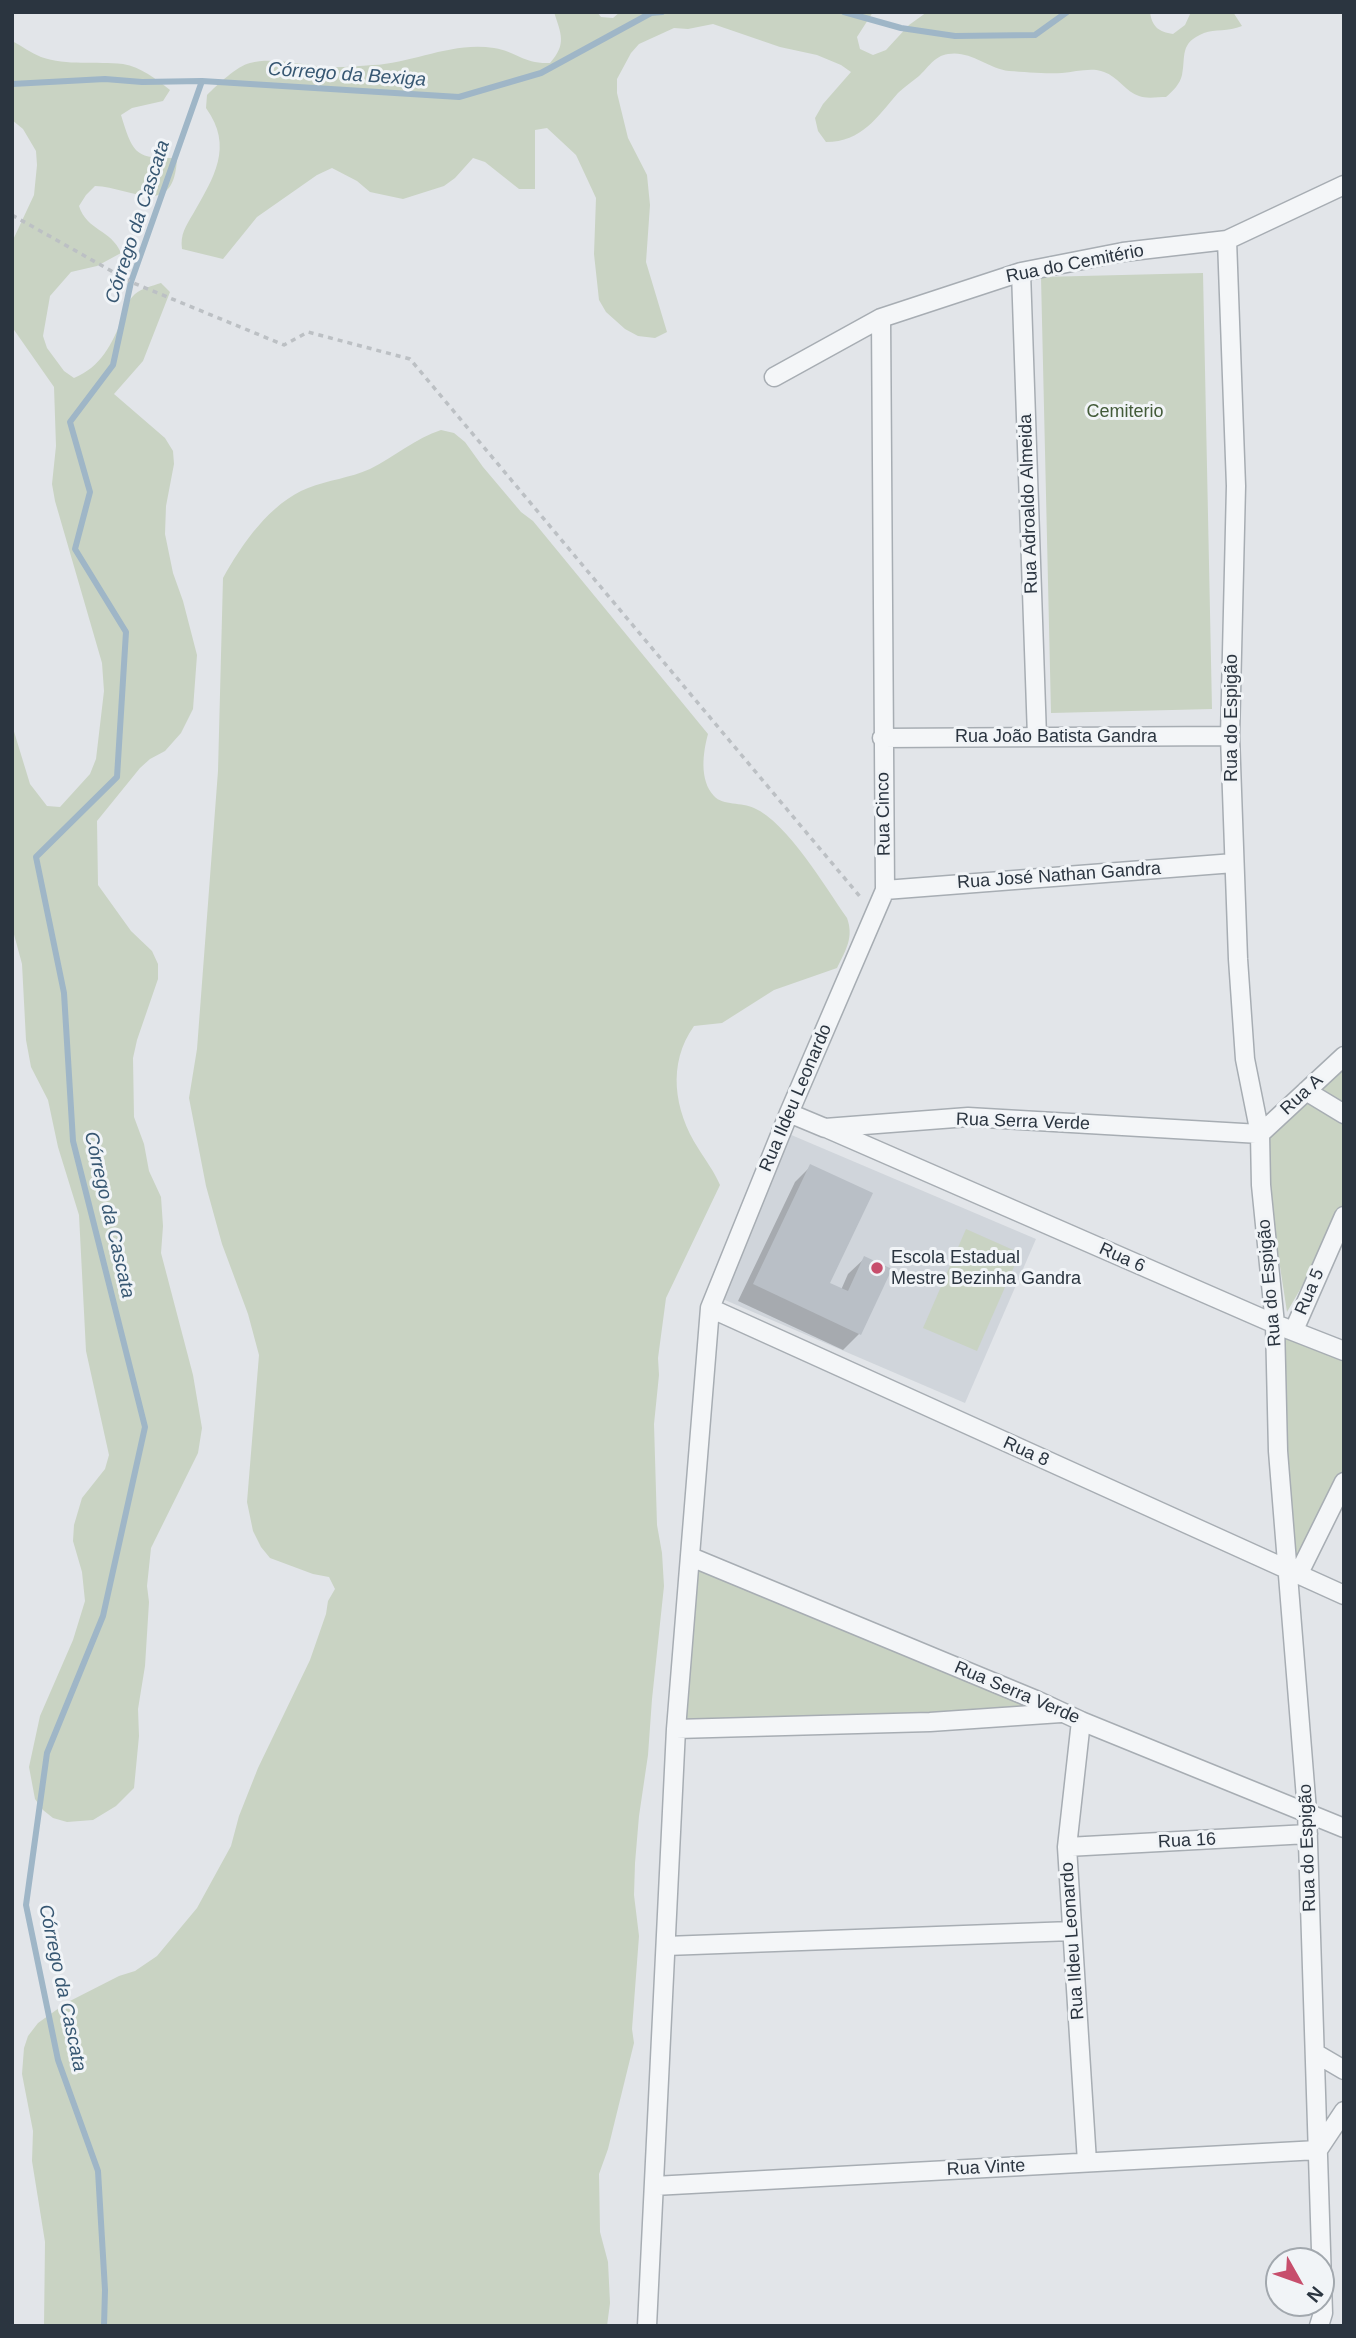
<!DOCTYPE html>
<meta charset="utf-8">
<style>
body{margin:0}
#map{position:relative;width:1356px;height:2338px;overflow:hidden;background:#e2e5e9;font-family:Arial,sans-serif}
canvas{display:block}
.frame{position:absolute;inset:0;border:14px solid #2b3540;pointer-events:none}
.north{position:absolute;left:1265px;top:2247px;width:70px;height:70px;box-sizing:border-box;background:#f1f4f7;border:2px solid #a2a8ae;border-radius:50%;rotate:130deg;font-size:19px;font-weight:700;line-height:28px;text-align:center;color:#2b3540}
.north::after{content:'';display:block;margin:auto;width:24px;height:32px;background:#c74e6c;clip-path:polygon(50% 0,100% 100%,50% 72%,0 100%)}
</style>
<div id="map">
<canvas width="1356" height="2338"></canvas>
<div class="frame"></div>
<div class="north">N</div>
</div>
<script>
const c = document.querySelector('canvas').getContext('2d');
c.lineJoin = 'round';
function fill(path, color) { c.fillStyle = color; c.fill(path, 'evenodd'); }
function stroke(path, color, width, dash) { c.strokeStyle = color; c.lineWidth = width; c.lineCap = dash ? 'butt' : 'round'; c.setLineDash(dash || []); c.stroke(path); }
function drawText(font, color, halo, rows, align = 'center') {
  c.font = font + ' Arial,sans-serif'; c.lineWidth = 6; c.setLineDash([]); c.textBaseline = 'middle'; c.strokeStyle = halo; c.fillStyle = color; for (const [text, x, y, turn = 0] of rows) {
    c.save(); c.translate(x, y); c.rotate((+turn || 0) * Math.PI / 180); c.textAlign = isNaN(turn) ? turn : align; if (halo) c.strokeText(text, 0, 0); c.fillText(text, 0, 0); c.restore();
  }
}
fill(new Path2D(`
 M789 1134 1036 1239 965 1403 718 1297Z`), '#d0d5db');
fill(new Path2D(`
 M554 12H597L601 17 613 18 620 12H873L857 37 860 49 873 55 886 50 909 25 927 12H1150C1152 27 1159 32 1173 34L1185 25 1191 12H1233L1242 26C1228 32 1215 29 1204 33 1179 43 1186 56 1182 75 1180 84 1173 91 1166 97 1158 97 1146 99 1139 96 1126 92 1117 76 1104 72 1092 67 1075 72 1062 73 1045 74 1025 72 1009 71 987 68 970 50 948 54 934 56 928 68 919 76 912 82 904 87 898 93 877 117 862 142 826 142L818 131 815 118 823 104 851 72 841 65 817 55 780 47 713 24 688 29 674 28 639 44 631 53 617 79V93L628 138 647 175 650 205 646 262 667 332 655 338 638 336 625 329 606 312 599 300 594 254 596 198 576 155 547 128 535 130V189H519L485 162 473 158 455 178 444 186 403 199 370 192 357 181 332 168 317 175 257 217 223 259 182 249C180 234 186 226 193 214 214 177 234 147 206 108L207 95C217 85 237 66 250 63 273 57 301 65 325 67 340 68 357 66 373 65 413 63 453 41 494 48 518 52 523 64 550 63 567 44 561 34 554 12Z
 M12 41C22 46 31 53 41 57 67 66 96 61 123 64 141 67 156 79 170 90L163 101 132 108 121 115C133 154 135 159 177 158 174 221 131 187 95 186L86 195 79 206C87 231 111 229 121 253L97 266 71 272 50 296 43 336 47 348 64 371 74 378C101 367 112 344 122 319 125 310 128 300 135 294 142 288 152 286 161 283L170 292 143 361 114 394 165 438 173 451 174 464 166 506 165 534 173 573 183 601 197 655 193 709 181 733 165 751 150 759 140 768 97 821 98 885 131 931 152 951 158 964V979L137 1040 133 1058 134 1117 144 1144 149 1171 161 1197 163 1226 161 1253 193 1375 202 1428 198 1453 151 1548 147 1586 149 1602 145 1666 138 1709 139 1736 134 1788 116 1806 93 1820 67 1822 53 1818 43 1810 35 1799 29 1767 40 1716 73 1640 85 1601 82 1572 73 1541 74 1525 82 1498 105 1469 109 1455 86 1351 79 1215 58 1147 48 1100 31 1067 26 1040 22 964 12 927V725L30 784 47 806 60 807 90 774 96 759 104 691 102 663 55 501 52 484 56 446 54 387 12 327V242L34 195 37 165 36 151 23 129 12 120Z
 M1203 273 1212 709 1051 713 1041 277Z
 M441 430 454 433 465 442 483 467 521 512 533 521 708 734C703 752 699 780 714 796 723 806 742 802 754 808 788 823 825 887 847 918 854 937 846 950 837 968L774 990 722 1023 694 1026C667 1064 674 1110 698 1148 706 1161 714 1171 720 1185L666 1298 658 1358 659 1375 654 1424 657 1525 662 1553 664 1586 652 1699 648 1755 639 1816 635 1863 634 1895 639 1936 632 2029 634 2043 608 2149 599 2174 600 2232 608 2262 610 2303 607 2326H44L45 2242 32 2161 33 2131 22 2074 24 2048 28 2036 38 2023 66 2003 119 1976 135 1971 157 1956 197 1908 231 1846 239 1816 258 1768 310 1660 326 1614 328 1601 335 1589 329 1577 313 1574 270 1558 261 1547 253 1531 247 1502 259 1355 248 1314 222 1244 206 1186 189 1098 197 1049 218 771 223 578C242 544 270 503 308 488 328 480 350 478 370 469 394 457 416 438 441 430Z
 M1344 1063V1110L1312 1090Z
 M1313 1097 1344 1118V1214L1287 1312 1269 1195 1264 1139Z
 M966 1229 1020 1253 977 1351 923 1328Z
 M1279 1327 1344 1353V1472L1293 1571Z
 M697 1560 1037 1706 933 1720 680 1726Z`), '#c9d3c3');
fill(new Path2D(`
 M811 1166 828 1284 841 1290 848 1274 865 1258 859 1334 843 1350 738 1301 795 1182Z`), '#0003');
stroke(new Path2D(`
 M844 12 901 28 955 36 1035 35 1067 12
 M12 84 105 79 142 82 202 81 459 97 541 73 651 13 662 12
 M104 2326 105 2290 98 2171 58 2060 26 1905 47 1753 103 1616 145 1427 73 1141 64 993 36 857 117 777 126 632 75 549 90 492 70 422 113 365 131 282 202 81`), '#9fb6c7', 6);
fill(new Path2D(`
 M810 1164 873 1193 830 1283 848 1291 864 1256 892 1269 861 1335 753 1284Z`), '#b9bfc6');
const street = new Path2D(`
 M1227 240 1236 486 1230 736 1238 959 1245 1059 1260 1134 1261 1185 1275 1324 1278 1451 1307 1811 1323 2313 1319 2326
 M1021 272 1037 737
 M774 377 881 318 1021 272 1123 252 1227 240 1344 185
 M882 738 1230 736
 M885 890 1234 863
 M1306 1091 1344 1114
 M789 1113 825 1128 968 1117 1260 1134 1344 1056
 M826 1128 1275 1324 1344 1351
 M710 1308 1344 1595
 M1294 1330 1344 1216
 M691 1557 1036 1700 1081 1721 1344 1828
 M1298 1575 1344 1482
 M1081 1721 1067 1847 1087 2162
 M676 1729 930 1722 1061 1713
 M1067 1847 1308 1834
 M666 1946 1072 1931
 M1315 2053 1344 2070
 M654 2186 1318 2150 1344 2111
 M647 2326 676 1729 710 1308 789 1113 885 890 881 318`);
stroke(street, '#a7adb3', 21);
stroke(new Path2D(`
 M12 215 131 282 284 345 308 332 410 359 862 899`), '#bcc0c4', 3.5, [5, 5]);
stroke(street, '#f4f6f8', 18);
for (const [x, y, r, color] of [
 [877,1268,7,"#c74e6c"]
]) { const dot = new Path2D(); dot.arc(x, y, r, 0, 2 * Math.PI); c.fillStyle = color; c.fill(dot); stroke(dot, '#f1f4f7', 2.5); }
drawText('18px', '#2b3540', '#f1f4f7', [
 ["Rua do Cemitério",1075,264,-11],
 ["Rua Adroaldo Almeida",1029,504,-92],
 ["Rua do Espigão",1232,718,-90],
 ["Rua João Batista Gandra",1056,737],
 ["Rua Cinco",884,814,-91],
 ["Rua José Nathan Gandra",1059,876,-4],
 ["Rua A",1302,1095,-43],
 ["Rua Ildeu Leonardo",796,1098,-67],
 ["Rua Serra Verde",1023,1122,2],
 ["Rua 6",1122,1258,24],
 ["Rua do Espigão",1270,1283,-95],
 ["Rua 5",1310,1292,-67],
 ["Rua 8",1026,1452,24],
 ["Rua Serra Verde",1017,1693,23],
 ["Rua 16",1187,1841,-3],
 ["Rua do Espigão",1308,1848,-92],
 ["Rua Ildeu Leonardo",1073,1941,-94],
 ["Rua Vinte",986,2168,-3]
]);
drawText('18px', '#435b39', '#f1f4f7', [
 ["Cemiterio",1125,412]
]);
drawText('18px', '#2b3540', '#f1f4f7', [
 ["Escola Estadual",891,1258],
 ["Mestre Bezinha Gandra",891,1279]
], 'left');
drawText('italic 19px', '#375772', '#f1f4f7', [
 ["Córrego da Bexiga",347,75,4],
 ["Córrego da Cascata",138,222,-72],
 ["Córrego da Cascata",109,1215,77],
 ["Córrego da Cascata",62,1988,78]
]);
</script>
